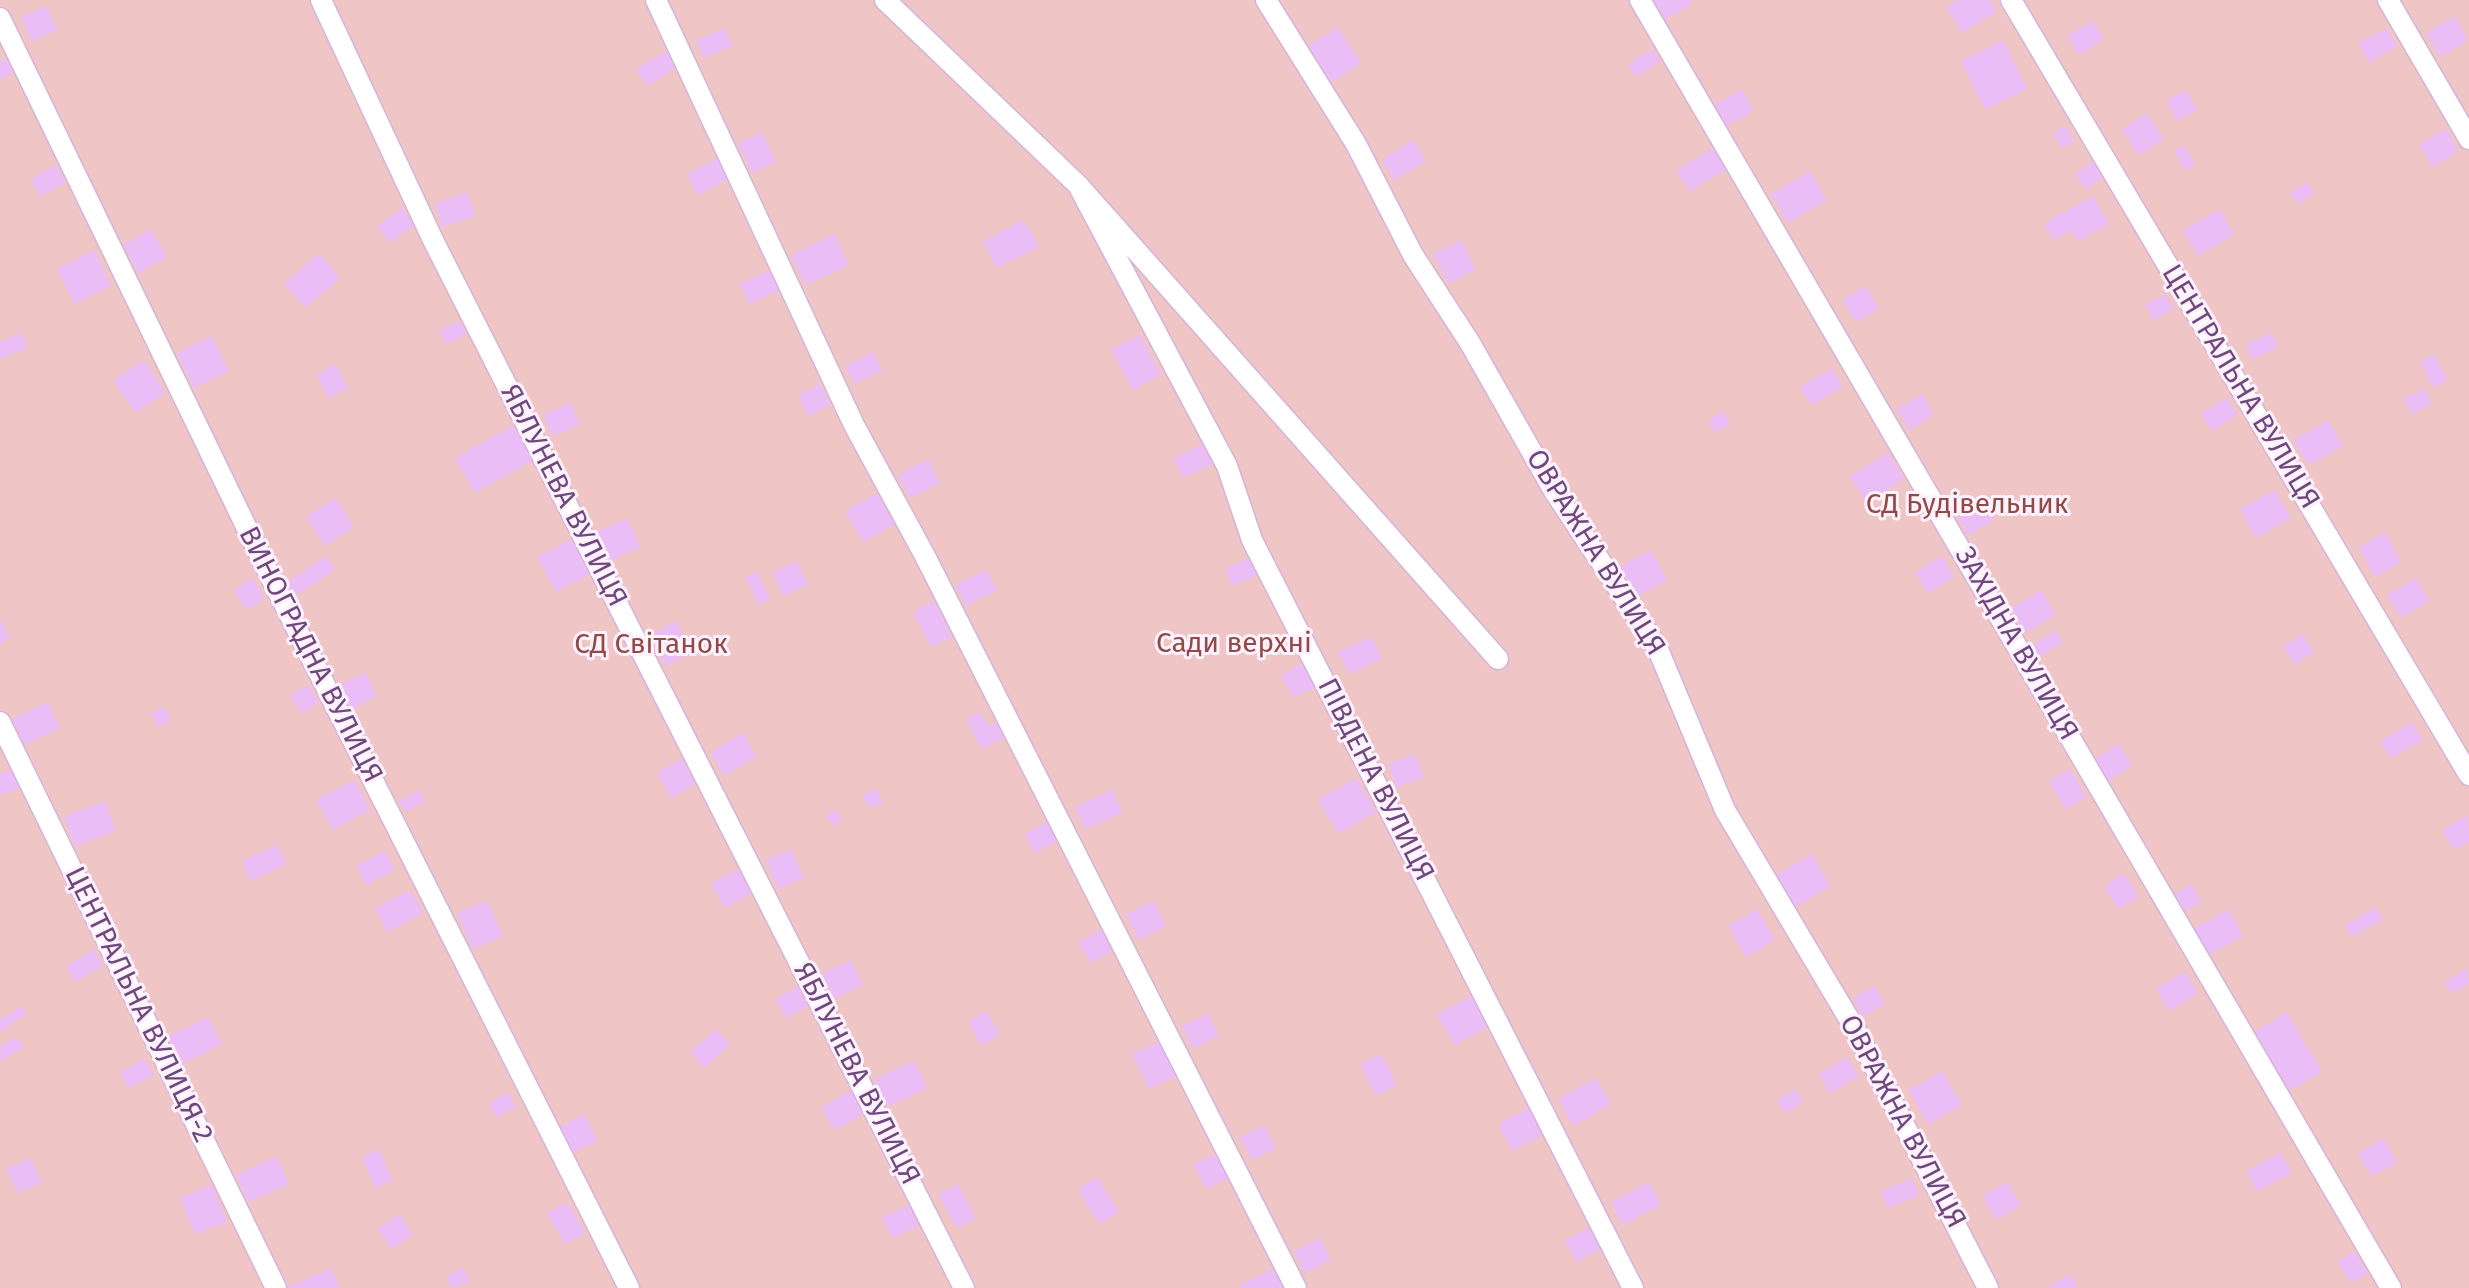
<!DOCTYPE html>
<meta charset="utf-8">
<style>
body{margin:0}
canvas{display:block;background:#fee9ff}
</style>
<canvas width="2469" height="1288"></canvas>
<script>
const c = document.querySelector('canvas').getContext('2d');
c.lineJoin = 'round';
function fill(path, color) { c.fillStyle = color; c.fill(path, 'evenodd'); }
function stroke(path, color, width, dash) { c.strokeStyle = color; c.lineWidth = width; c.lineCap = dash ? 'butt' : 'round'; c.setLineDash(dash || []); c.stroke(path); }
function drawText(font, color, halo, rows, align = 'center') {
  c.font = font + ' "Fira Sans",sans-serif'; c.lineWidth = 6; c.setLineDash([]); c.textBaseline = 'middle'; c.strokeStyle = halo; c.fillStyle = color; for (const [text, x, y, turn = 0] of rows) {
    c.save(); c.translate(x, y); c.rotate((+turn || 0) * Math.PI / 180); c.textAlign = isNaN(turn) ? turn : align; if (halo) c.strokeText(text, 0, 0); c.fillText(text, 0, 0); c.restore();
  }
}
fill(new Path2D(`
 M0 0H2469V1288H0Z`), '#efc5c6');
fill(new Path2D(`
 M1652 0H1690L1692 4 1664 20Z
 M1957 0H1990L1997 11 1962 33 1946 7Z
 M46 6 57 30 31 41 21 17Z
 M2455 16 2468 40 2440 57 2426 33Z
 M2092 21 2104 39 2079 55 2067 36Z
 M1338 27 1361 63 1329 84 1306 47Z
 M724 28 732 46 704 58 696 40Z
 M2386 28 2397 46 2369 63 2358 44Z
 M2003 40 2027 89 1985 110 1961 61Z
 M1652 49 1660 62 1636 77 1628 64Z
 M668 50 677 67 647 86 636 68Z
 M6 59 13 72 0 80V62Z
 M1742 89 1754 111 1726 126 1714 105Z
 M2186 90 2197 110 2177 121 2166 101Z
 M2147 113 2164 140 2138 155 2122 129Z
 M2066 126 2074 141 2061 148 2053 133Z
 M2446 129 2458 152 2432 167 2419 144Z
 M762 132 776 162 752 173 738 143Z
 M1413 140 1426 161 1395 180 1382 160Z
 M2184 145 2195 165 2185 171 2174 150Z
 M1713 148 1726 169 1690 191 1676 170Z
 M718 158 729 179 697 195 687 174Z
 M2097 160 2106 176 2085 189 2075 173Z
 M56 165 66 183 40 196 31 179Z
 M1810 171 1827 200 1788 223 1771 194Z
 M2307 182 2314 193 2298 204 2290 193Z
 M467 192 475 216 442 227 435 204Z
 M2093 196 2109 224 2077 242 2071 230 2053 240 2044 223Z
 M402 208 414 225 389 243 377 226Z
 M2220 209 2234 235 2198 256 2183 230Z
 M1024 220 1039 247 996 268 983 241Z
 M151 229 167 257 139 273 123 245Z
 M834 234 849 265 806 285 791 255Z
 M1461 240 1476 269 1449 284 1433 254Z
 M94 250 111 286 74 304 57 269Z
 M319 253 340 278 305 308 284 284Z
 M771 270 780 290 749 304 740 283Z
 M1865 286 1879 308 1856 322 1842 300Z
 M2166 294 2174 309 2153 320 2145 304Z
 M460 321 466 335 445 344 439 330Z
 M21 333 27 348 0 359V342Z
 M2272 333 2278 348 2252 359 2246 344Z
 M1139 335 1161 374 1133 390 1111 350Z
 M212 336 228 371 194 388 177 353Z
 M873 352 882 370 855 384 845 366Z
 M2434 354 2448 380 2433 388 2420 362Z
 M144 360 165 393 135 413 113 380Z
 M336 364 348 388 328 398 316 375Z
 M1832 368 1843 387 1811 405 1800 387Z
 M820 384 830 405 808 416 798 395Z
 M2425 389 2432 404 2411 414 2403 398Z
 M1922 394 1934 415 1909 430 1897 409Z
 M2227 398 2237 415 2211 431 2201 413Z
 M571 402 580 425 552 436 543 415Z
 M1723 411 1730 424 1715 432 1708 420Z
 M2328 420 2343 446 2308 465 2293 440Z
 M513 425 533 460 475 493 455 458Z
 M1205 443 1215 463 1183 478 1173 459Z
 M1888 453 1904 479 1866 503 1850 476Z
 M928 459 940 483 910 498 898 475Z
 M2275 490 2291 518 2256 538 2240 509Z
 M877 493 895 524 863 542 845 511Z
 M335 498 354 527 325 546 306 517Z
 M1984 503 1993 521 1968 535 1958 517Z
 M627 518 640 547 607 562 594 533Z
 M2385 532 2401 562 2375 577 2358 547Z
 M575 537 594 572 556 592 537 557Z
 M1651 550 1667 580 1636 597 1620 566Z
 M1255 555 1262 573 1232 586 1225 569Z
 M326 556 335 570 296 595 287 582Z
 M1942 556 1954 577 1928 593 1915 572Z
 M797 561 808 585 783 596 773 572Z
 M986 570 997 590 966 606 955 585Z
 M757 571 770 599 759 605 745 577Z
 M252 578 265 599 246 610 234 590Z
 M2416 578 2429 601 2401 618 2387 595Z
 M2041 590 2056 615 2026 633 2011 608Z
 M934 601 952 637 931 647 913 612Z
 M0 619 10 638 0 644Z
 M676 621 692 652 666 666 649 636Z
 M2056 630 2063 642 2036 659 2029 647Z
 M2303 634 2314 652 2294 664 2283 646Z
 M1371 637 1382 659 1349 674 1338 652Z
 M1304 662 1317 686 1293 698 1281 675Z
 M365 672 377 696 352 709 340 685Z
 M307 685 319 702 302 714 290 696Z
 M48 702 60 728 24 745 12 719Z
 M164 707 171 720 158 727 151 713Z
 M980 712 988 726 998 722 1005 737 981 749 966 719Z
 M2412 722 2423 740 2390 758 2380 741Z
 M743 733 756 757 724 776 711 752Z
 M2119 744 2132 766 2108 781 2094 759Z
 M1415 754 1424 777 1396 787 1388 764Z
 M682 759 696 784 671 798 657 773Z
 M14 769 21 787 0 795V774Z
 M2070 769 2086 797 2065 809 2049 781Z
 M1356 778 1376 812 1338 834 1318 799Z
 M354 780 370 810 333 830 316 799Z
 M876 788 883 802 870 809 862 795Z
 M419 790 425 801 406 812 399 801Z
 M1112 790 1122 813 1085 829 1075 807Z
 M105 801 116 831 75 846 64 816Z
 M835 810 842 820 833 826 826 816Z
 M2468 815 2469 842 2454 850 2442 830Z
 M1048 821 1058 840 1035 853 1025 834Z
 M277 845 286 864 251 881 242 861Z
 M791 849 804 878 778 889 766 860Z
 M385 851 395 870 366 885 356 866Z
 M1812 854 1830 886 1795 907 1777 874Z
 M743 867 755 892 724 908 711 883Z
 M2124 873 2139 897 2118 909 2104 886Z
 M2191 884 2201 902 2183 912 2173 895Z
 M410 890 423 913 387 932 375 908Z
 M487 900 503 936 473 949 457 913Z
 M1154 901 1166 926 1139 940 1126 914Z
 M2376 907 2383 919 2352 937 2345 925Z
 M1757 909 1775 940 1746 957 1728 926Z
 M2229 909 2243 936 2208 955 2193 929Z
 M1102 929 1115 950 1091 963 1078 943Z
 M94 950 103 966 75 982 66 966Z
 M851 960 863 985 833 999 821 974Z
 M2467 969 2469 984 2451 993 2445 981Z
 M2185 971 2198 993 2169 1011 2156 989Z
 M800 985 811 1004 786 1018 775 999Z
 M1875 986 1885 1004 1863 1017 1853 998Z
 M1476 994 1492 1025 1454 1045 1437 1014Z
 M21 1006 26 1014 0 1032V1020Z
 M986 1011 1000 1034 982 1046 968 1022Z
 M2287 1012 2322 1072 2287 1092 2253 1032Z
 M1208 1013 1219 1036 1193 1049 1182 1026Z
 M208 1017 222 1044 181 1065 167 1037Z
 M716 1029 730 1045 704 1068 690 1052Z
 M17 1037 24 1048 0 1061V1046Z
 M1162 1040 1179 1074 1149 1089 1132 1054Z
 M1381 1054 1397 1085 1376 1096 1360 1064Z
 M1847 1057 1859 1076 1830 1094 1819 1074Z
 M145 1059 154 1075 128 1088 120 1072Z
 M914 1061 927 1088 887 1107 874 1079Z
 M1942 1071 1962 1105 1928 1124 1909 1090Z
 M1596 1078 1611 1104 1573 1126 1558 1099Z
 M1796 1089 1803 1103 1785 1113 1777 1099Z
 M852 1090 865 1113 834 1130 821 1107Z
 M508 1092 516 1107 497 1118 488 1103Z
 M1532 1106 1546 1133 1512 1151 1498 1124Z
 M584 1114 598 1140 573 1153 559 1128Z
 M1264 1125 1276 1148 1252 1160 1240 1137Z
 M2384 1138 2397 1163 2371 1176 2358 1153Z
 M379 1149 392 1180 375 1188 362 1157Z
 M1219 1152 1231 1177 1206 1189 1193 1164Z
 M2281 1153 2292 1173 2257 1191 2246 1171Z
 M277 1156 289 1184 248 1202 236 1175Z
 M30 1158 42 1182 18 1193 6 1169Z
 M1097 1177 1119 1212 1099 1224 1078 1189Z
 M1912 1178 1919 1195 1888 1208 1881 1191Z
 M1649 1182 1661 1205 1622 1225 1611 1202Z
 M2007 1182 2021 1205 1996 1220 1982 1196Z
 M958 1184 976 1218 957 1228 938 1194Z
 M212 1185 227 1222 194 1234 180 1197Z
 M567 1202 585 1233 565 1244 547 1213Z
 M909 1205 919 1226 892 1238 882 1217Z
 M400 1214 413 1235 391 1249 378 1228Z
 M1589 1227 1602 1248 1577 1262 1564 1241Z
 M1320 1238 1331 1260 1305 1273 1294 1251Z
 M2354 1251 2368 1273 2351 1283 2337 1262Z
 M331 1268 340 1288H286Z
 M463 1268 470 1282 452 1288 446 1277Z
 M1275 1268 1286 1288H1241L1239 1285Z
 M2070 1274 2078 1288H2047Z`), '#eabdf7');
const service = new Path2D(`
 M321 0 433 240 964 1288
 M656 0 854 425 925 556 1296 1288
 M885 0 1078 185 1498 659
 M1266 0 1356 144 1413 255 1470 343 1554 491 1657 647 1725 810 1855 1029 1988 1288
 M1640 0 2391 1288
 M2011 0 2469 775
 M2388 0 2469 139
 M0 18 271 578 629 1288
 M1078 185 1227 466 1252 540 1633 1288
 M0 722 276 1288`);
stroke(service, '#d4b4da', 23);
stroke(service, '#fff', 20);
drawText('28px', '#6f487d', '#fff2ff', [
 ["ЦЕНТРАЛЬНА ВУЛИЦЯ",2240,387,59],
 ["ЯБЛУНЕВА ВУЛИЦЯ",563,496,63],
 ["ОВРАЖНА ВУЛИЦЯ",1595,553,58],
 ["ЗАХІДНА ВУЛИЦЯ",2016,644,60],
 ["ВИНОГРАДНА ВУЛИЦЯ",310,655,63],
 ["ПІВДЕНА ВУЛИЦЯ",1375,780,63],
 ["ЦЕНТРАЛЬНА ВУЛИЦЯ-2",138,1005,64],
 ["ЯБЛУНЕВА ВУЛИЦЯ",856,1074,63],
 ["ОВРАЖНА ВУЛИЦЯ",1902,1122,62]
]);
drawText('28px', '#914a44', '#fff2ff', [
 ["СД Будівельник",1967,505],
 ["Сади верхні",1234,644],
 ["СД Світанок",651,645]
]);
</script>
